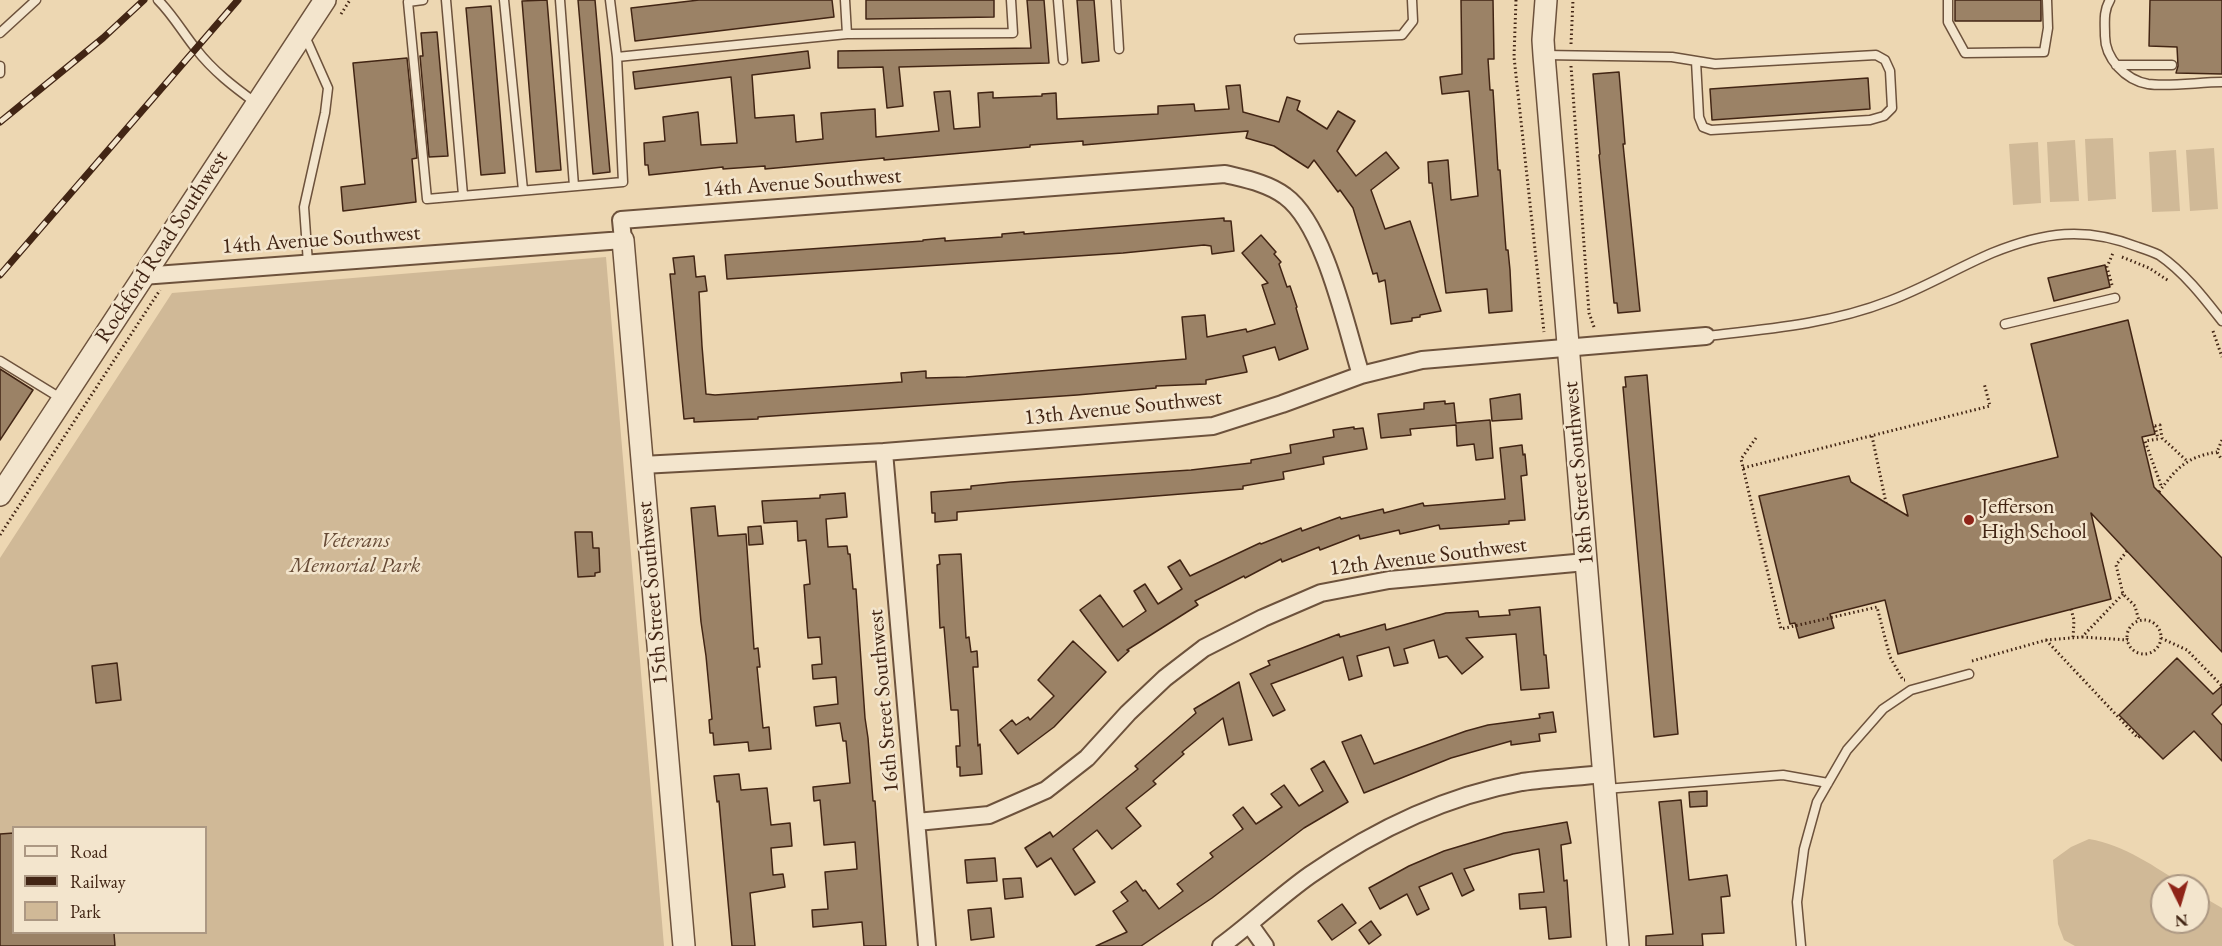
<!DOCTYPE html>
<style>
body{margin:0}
#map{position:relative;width:2222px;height:946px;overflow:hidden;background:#edd7b2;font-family:"EB Garamond",serif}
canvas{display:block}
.legend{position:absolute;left:12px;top:826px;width:195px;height:108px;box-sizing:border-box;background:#f3e5cd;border:2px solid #ac9883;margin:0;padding:8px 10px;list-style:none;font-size:18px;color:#422514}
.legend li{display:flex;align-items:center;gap:12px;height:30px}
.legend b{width:30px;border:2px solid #ac9883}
.north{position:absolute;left:2150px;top:874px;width:60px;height:60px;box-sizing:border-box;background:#f3e5cd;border:2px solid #ac9883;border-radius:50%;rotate:175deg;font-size:16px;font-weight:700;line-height:24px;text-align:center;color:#422514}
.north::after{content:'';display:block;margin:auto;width:21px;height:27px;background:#8f2418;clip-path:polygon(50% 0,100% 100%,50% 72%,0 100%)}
</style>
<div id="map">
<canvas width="2222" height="946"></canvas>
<ul class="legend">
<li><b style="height:8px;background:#f3e5cd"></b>Road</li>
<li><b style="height:8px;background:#422514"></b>Railway</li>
<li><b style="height:16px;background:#d0b997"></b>Park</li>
</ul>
<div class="north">N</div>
</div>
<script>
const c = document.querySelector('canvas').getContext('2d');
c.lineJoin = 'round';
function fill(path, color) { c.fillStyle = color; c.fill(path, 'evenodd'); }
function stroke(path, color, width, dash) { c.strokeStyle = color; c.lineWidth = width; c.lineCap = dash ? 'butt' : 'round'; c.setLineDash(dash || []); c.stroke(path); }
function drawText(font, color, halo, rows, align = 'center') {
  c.font = font + ' "EB Garamond",serif'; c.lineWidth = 5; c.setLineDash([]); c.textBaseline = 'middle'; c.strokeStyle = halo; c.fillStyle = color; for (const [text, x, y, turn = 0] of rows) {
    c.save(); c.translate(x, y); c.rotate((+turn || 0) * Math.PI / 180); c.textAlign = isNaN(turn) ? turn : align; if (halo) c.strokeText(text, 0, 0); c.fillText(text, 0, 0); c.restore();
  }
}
fill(new Path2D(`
 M2113 138 2116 199 2088 201 2085 139Z
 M2075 140 2079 201 2050 202 2047 142Z
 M2038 142 2041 203 2013 205 2009 144Z
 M2214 148 2218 209 2190 211 2186 150Z
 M2176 150 2180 211 2152 212 2149 152Z
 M606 257 664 946H0V558L172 293ZM14 828H206V932H14Z
 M2089 839C2125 845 2155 867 2185 886H2162V922H2198V894L2222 908V946H2075L2064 940 2058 924 2053 860 2071 847Z`), '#d0b997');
const building = new Path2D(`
 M547 0 561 170 536 172 522 1Z
 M578 0H595L610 172 593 174Z
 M699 0H832L834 17 635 41 631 8Z
 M866 0H994V17L866 19Z
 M1027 0H1044L1049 63 899 67 903 106 887 108 883 67 838 68V51L1031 48Z
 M1077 0H1094L1099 61 1082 63Z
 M1461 0H1493L1494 59H1488L1490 90H1493L1498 170H1500L1506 250H1508L1510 270 1512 311 1489 313 1487 289 1446 293 1432 183H1429L1428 162 1448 160 1451 200 1478 196 1469 91 1442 94 1440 77 1462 74Z
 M1955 0H2041V21H1955Z
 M2150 0H2222V74L2176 73 2178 66 2177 47 2149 46Z
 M491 6 505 173 481 175 466 8Z
 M437 32 448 156 429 157 420 56H423L421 33Z
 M808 51 810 68 752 75 755 118 794 115 796 142 823 139 821 113 860 110 875 109 876 137 939 131 934 92 950 91 954 129 980 127 978 93 993 92V98L1042 96V94L1056 93 1057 119 1158 114V106L1194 104 1195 111 1229 109 1226 86 1240 85 1243 112 1279 122 1287 97 1300 101 1297 110 1327 129 1338 111 1355 121 1337 151 1356 176 1386 152 1399 168 1371 190 1385 229 1410 221 1441 311 1420 315V317L1412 318V321L1391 324 1385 280 1379 282 1377 273 1373 274 1353 208 1340 190 1338 192 1314 160 1308 168 1274 146 1246 138 1248 131 1083 145V141L1030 145V147L884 160V158L765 169V166L723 169V167L649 175 648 165H645L644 143 665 141 663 117 698 112 701 145 737 143 731 77 635 89 633 72Z
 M407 58 417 158 412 159 416 202 343 211 341 187 365 184 353 63Z
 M1619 72 1625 144H1623L1640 311 1618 313 1617 303H1614L1599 155 1600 154 1593 74Z
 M1868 78 1870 109 1712 120 1710 89Z
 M1224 218V221H1231L1234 251 1212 254 1211 246 1204 245 1123 253 727 279 725 255 923 241V240L945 238V241L1002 237V234L1024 232V234Z
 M1261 235 1276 252 1274 254 1281 262 1279 264 1287 287 1290 286 1297 307 1296 308 1308 349 1279 360 1275 347 1243 356 1247 372 1206 380V384L1156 386V388L1077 395 758 417V419L735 420 694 422V418L684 419 670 274H675L673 258 694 256 696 277 705 276 707 291 699 292 702 346 706 394 715 395 902 382 901 373 926 371V378L966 377 1186 359 1182 317 1205 315 1207 337 1246 329 1247 332 1275 324 1262 285 1268 283 1242 253Z
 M2105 265 2110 287 2054 301 2048 278Z
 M2128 320 2155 434 2142 437 2154 487 2222 558V652L2091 513 2111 599 1898 654 1885 600 1830 614 1834 628 1799 638 1795 623 1790 624 1759 496 1849 476 1851 482 1908 516 1903 495 2058 457 2031 344Z
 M0 369 33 390 0 440Z
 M1647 375 1678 734 1654 737 1623 387H1626L1625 377Z
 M1520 394 1522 419 1492 421 1490 399Z
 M1445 401V404L1454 403 1456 423 1490 420 1493 458 1476 460 1474 444 1457 446 1456 425 1410 429 1411 435 1381 438 1378 414 1424 409V403Z
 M1354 427V429L1363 428 1367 449 1323 457 1324 464 1283 472 1284 479 1243 486V489L957 512V520L935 522V513H932L931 492 971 489V486L1011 482 1191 470 1251 463V460L1291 453 1290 445 1334 437 1333 430Z
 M1522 445 1523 455 1525 454 1527 475 1521 476 1525 520 1509 521V524L1440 529 1439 525 1400 534 1399 530 1360 539 1359 535 1320 550 1319 547 1282 562 1281 559 1245 578 1244 576 1195 601 1198 605 1127 650 1129 651 1118 661 1080 610 1100 595 1123 627 1146 611 1134 591 1145 584 1158 604 1182 589 1168 567 1180 560 1190 576 1260 543 1261 544 1301 528 1302 531 1340 517 1341 519 1383 509 1384 513 1423 503 1424 506 1505 499 1500 448Z
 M845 493 847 517 826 519 828 547 847 546 848 554H850L853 589H856L865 718 868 738 873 801H875L886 946H864L862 922 813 927 812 910 828 909 825 872 857 869 855 842 824 845 820 800 814 801 813 787 850 783 846 741H843L840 723 816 726 814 707 838 704 836 677 813 679 812 665 822 664 820 637 808 638 804 585 810 584 806 540 798 541 797 521 764 523 762 501 820 498V495Z
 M715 506 718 536 746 534 754 649 758 648 760 667H757L763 728 769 727 771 749 749 751 748 742 714 745 713 733H710L709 720 712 719 706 656 701 622 691 508Z
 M761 526 763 544 749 545 748 527Z
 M575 532H592L593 548H599L600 572 595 573V576L578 577Z
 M961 554 966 638 969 637 971 652 977 651 978 667H973L978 746 980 744 982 774 960 776V767H957L956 746H960L958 710H951L944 627 940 628 937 565 940 564 939 555Z
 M1540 607 1544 655H1546L1549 688 1521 690 1516 634 1466 638 1483 657 1462 674 1447 656 1439 658 1434 640 1404 649 1408 663 1394 666 1389 647 1357 656 1362 676 1349 680 1343 657 1271 684 1285 710 1273 716 1250 674 1270 665 1268 661 1339 634 1340 637 1385 624 1386 630 1446 613 1478 611 1479 617 1510 615 1509 610Z
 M1073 641 1106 672 1054 727 1018 754 1000 730 1012 720 1016 725 1028 717 1030 720 1054 696 1038 680Z
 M2177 658 2213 694 2222 686V704L2212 714 2222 725V761L2194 731 2163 759 2119 715Z
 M117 663 121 700 96 703 92 666Z
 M1239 682 1252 740 1229 745 1223 718 1182 752 1184 754 1153 781 1156 784 1126 808 1141 826 1112 849 1097 830 1073 849 1095 882 1075 895 1051 858 1037 867 1025 848 1050 832 1053 837 1086 811 1138 769 1135 766 1196 713 1194 709Z
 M1553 712 1556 732 1539 734 1540 741 1511 745V741L1451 758 1364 793 1342 742 1361 735 1374 764 1466 731 1488 725 1540 718 1539 714Z
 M1324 761 1348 802 1304 828 1212 898 1141 946H1096L1127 932 1113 911 1128 901 1121 892 1136 881 1143 891 1145 890 1159 909 1183 891 1177 884 1213 857 1210 853 1243 829 1233 815 1243 807 1256 824 1282 807 1271 794 1284 785 1299 806 1323 791 1311 769Z
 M739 774 741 790 767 788 771 825 790 823 792 846 771 848 773 875 783 874 785 887 750 893 755 946H732L719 801 717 802 714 776Z
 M1707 791V806L1690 807 1689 792Z
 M1681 800 1689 880 1727 875 1730 896 1721 897 1724 933 1702 934 1703 946H1646V936L1673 934 1659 802Z
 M1567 822 1571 843 1561 845 1564 881 1567 880 1571 937 1549 939 1546 907 1520 909 1519 894 1544 892 1539 849 1513 854 1464 869 1474 890 1462 896 1452 873 1419 887 1429 909 1417 915 1407 894 1380 909 1369 888 1409 866 1444 851 1504 833Z
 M14 833V933H114L115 946H0V834Z
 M995 858 997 881 967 883 965 860Z
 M1021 878 1023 897 1005 899 1003 879Z
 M1342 904 1356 923 1332 940 1318 921Z
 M991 908 994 937 971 940 968 910Z
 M1371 921 1381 935 1369 944 1359 930Z`);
fill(building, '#9b8266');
stroke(building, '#422514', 1.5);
const service = new Path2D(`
 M158 0C173 15 183 33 196 49 213 71 234 87 256 103
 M423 0 408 2 427 199 623 182 617 57 847 34 1013 33 1011 0
 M446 0 463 195
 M504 0 523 190
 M560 0 574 186
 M610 0 617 57
 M845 0 847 34
 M1058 0 1063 60
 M1116 0 1119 49
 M1948 0V22L1965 53 2044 52 2048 28 2047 0
 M2110 0C2103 11 2105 23 2105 36 2105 58 2125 80 2148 84 2169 87 2200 82 2222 82
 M0 33 36 0
 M304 34 328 88 325 113 304 207 308 263
 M1299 39 1402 35 1413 21 1412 0
 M1544 55 1672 57 1715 64 1876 55 1885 60 1890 71 1892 108 1884 116 1870 120 1711 130 1703 127 1699 117 1696 61
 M2116 65H2172
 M0 66V73
 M2005 324 2115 298
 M1706 336C1768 329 1830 324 1889 301 1924 288 1957 268 1992 253 2044 232 2085 226 2138 247 2144 249 2153 252 2159 255 2184 272 2204 298 2222 321
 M0 361 62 399
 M1605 789 1783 775 1828 783
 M1801 946 1797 902 1804 849 1817 802 1847 750 1883 709 1911 690 1969 674`);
const minor = new Path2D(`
 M142 276 623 240 621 220 1225 174C1245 179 1268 183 1285 196 1325 225 1346 327 1361 375
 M884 452 927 946
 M642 465 884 452 1213 426 1282 404 1361 375 1422 360 1706 336
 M917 822 989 815 1046 790 1087 758 1128 713 1165 678 1204 648 1263 618 1321 593 1389 580 1586 562
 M1250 925 1265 946
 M1221 946C1251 924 1279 897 1310 875 1373 831 1446 796 1522 782 1548 778 1577 777 1604 774`);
const tertiary = new Path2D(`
 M1546 0 1543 40 1544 55 1618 946
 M623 240 684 946
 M0 495 325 0`);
stroke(service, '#6d523c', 11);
stroke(minor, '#6d523c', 20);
stroke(tertiary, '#6d523c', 24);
stroke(new Path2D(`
 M1516 0 1514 57 1544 332
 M341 14 350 0
 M1571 44 1573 0
 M1571 66 1589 313 1594 327
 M2122 257 2149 268 2169 281
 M2112 285 2107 267 2113 253
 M2213 331 2222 357
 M2155 426 2158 439 2145 441 2162 488
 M2155 426 2160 425 2162 438 2186 460
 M1872 436 1886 503
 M1756 438 1741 459 1781 629 1877 607 1890 657 1903 680H1905
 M2222 440 2217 452 2222 460
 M1743 468 1990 406 1984 383
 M2159 492C2177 467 2187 457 2217 452
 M0 535 160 290
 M2127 551 2116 565 2123 594 2135 606 2139 621
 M2071 609 2074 620 2073 639
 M2127 637a17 17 0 1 1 34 0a17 17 0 1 1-34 0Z
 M2082 637 2128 640
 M2161 638 2187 650 2222 686
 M2046 640 2138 738 2140 736
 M1972 661 2046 640 2082 637 2123 594`), '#422514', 3, [1.5, 3]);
stroke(service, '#f3e5cd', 8);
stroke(minor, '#f3e5cd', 16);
stroke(tertiary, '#f3e5cd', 21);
const rail = new Path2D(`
 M0 122 103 38 144 0
 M0 275 238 0`);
stroke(rail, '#422514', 7);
stroke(rail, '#f3e5cd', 4.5, [14]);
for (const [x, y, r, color] of [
 [1969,520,6,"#8f2418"]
]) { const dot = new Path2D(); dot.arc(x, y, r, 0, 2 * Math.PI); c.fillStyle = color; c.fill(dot); stroke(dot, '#f3e5cd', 2); }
drawText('22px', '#422514', '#f3e5cd', [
 ["14th Avenue Southwest",802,183,-4],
 ["14th Avenue Southwest",321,240,-4],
 ["Rockford Road Southwest",162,247,-57],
 ["13th Avenue Southwest",1123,408,-6],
 ["18th Street Southwest",1579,473,-95],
 ["12th Avenue Southwest",1428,557,-7],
 ["15th Street Southwest",653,593,-95],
 ["16th Street Southwest",884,701,-95]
]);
drawText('22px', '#422514', '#f3e5cd', [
 ["Jefferson",1981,507],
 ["High School",1981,532]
], 'left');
drawText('italic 22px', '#664a35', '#f3e5cd', [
 ["Veterans",355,541],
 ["Memorial Park",355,566]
]);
</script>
